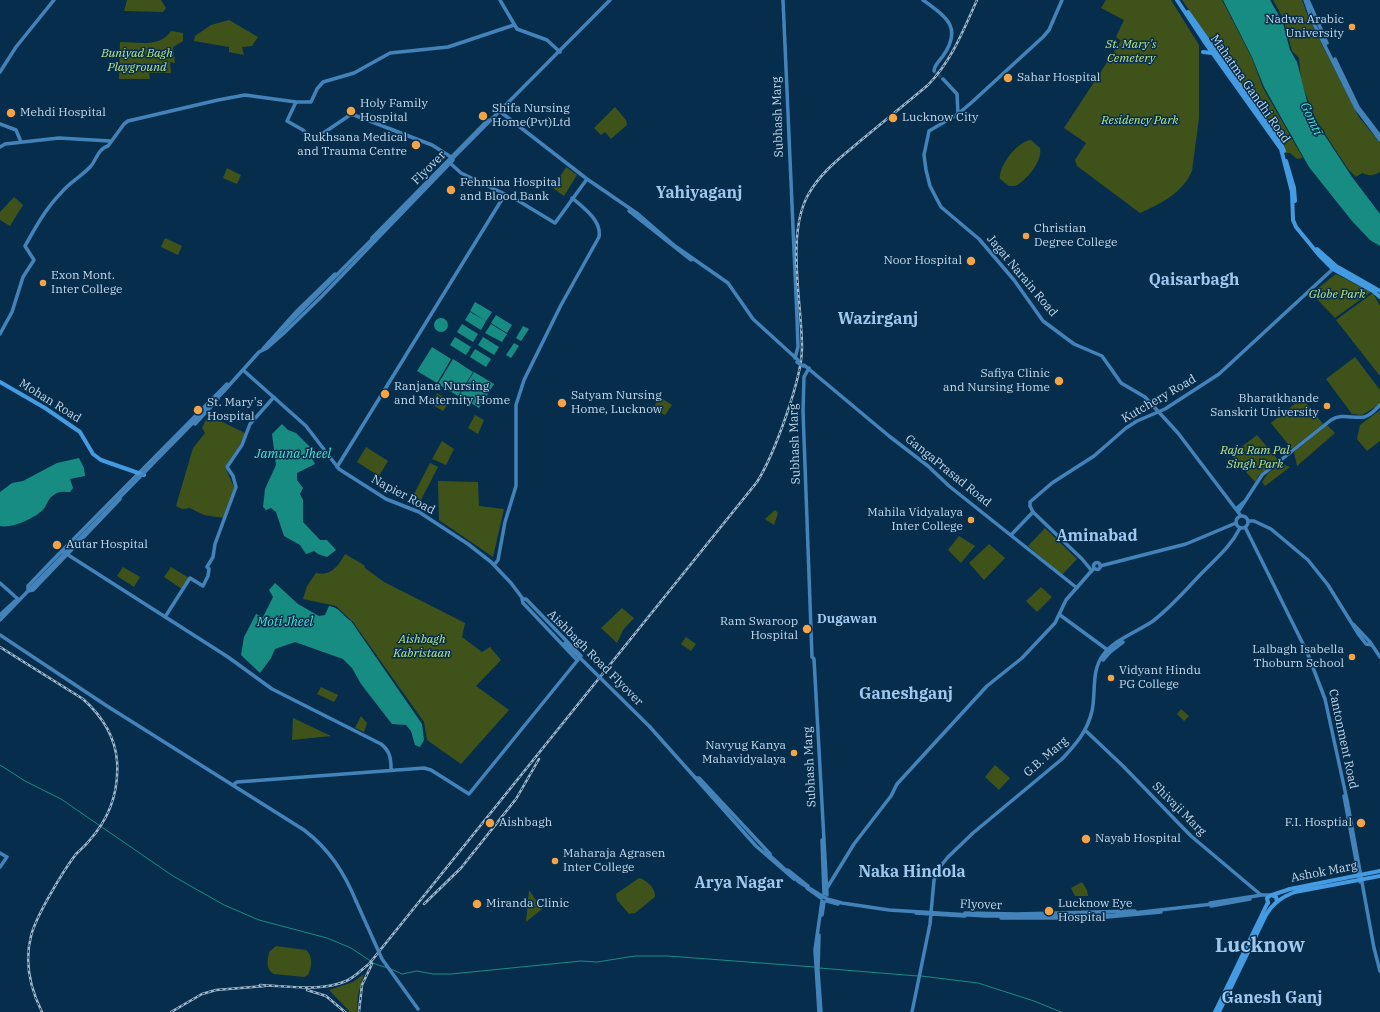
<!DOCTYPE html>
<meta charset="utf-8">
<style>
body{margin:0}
canvas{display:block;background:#062e4c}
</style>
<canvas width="1380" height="1012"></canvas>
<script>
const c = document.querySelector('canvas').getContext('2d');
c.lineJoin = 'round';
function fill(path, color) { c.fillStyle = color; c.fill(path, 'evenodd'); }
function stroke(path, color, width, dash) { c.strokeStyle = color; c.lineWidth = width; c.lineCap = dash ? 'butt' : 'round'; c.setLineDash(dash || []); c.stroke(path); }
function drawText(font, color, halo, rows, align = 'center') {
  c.font = font + ' "IBM Plex Serif",serif'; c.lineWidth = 3; c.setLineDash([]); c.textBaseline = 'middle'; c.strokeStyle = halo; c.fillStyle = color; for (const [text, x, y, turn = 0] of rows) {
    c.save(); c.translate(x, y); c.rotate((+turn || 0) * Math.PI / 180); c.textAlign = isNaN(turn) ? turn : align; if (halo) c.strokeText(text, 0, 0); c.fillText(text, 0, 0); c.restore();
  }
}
fill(new Path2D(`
 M127 0H161L166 8 163 12 124 11Z
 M1106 0H1171L1199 45V118L1192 171C1183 192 1161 204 1140 213L1077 166 1075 160 1086 143 1064 128 1121 41 1116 37 1124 20 1101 8Z
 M1182 0H1222L1252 58 1263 88 1303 158 1297 159 1290 153H1286L1279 138Z
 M1273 0H1302L1309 19 1359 117 1380 143V172C1373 176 1369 176 1362 173L1356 177 1348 169 1316 120 1301 82 1299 58 1292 51 1283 18Z
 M229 20 258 37 252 46 242 47 244 55 229 52V47L194 41 195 36 211 25Z
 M171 31 183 33V41L173 47 175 63 170 62 171 73H149L150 79H119L120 42C138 42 160 48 171 31Z
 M615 107 626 120 627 125 611 139 605 132 601 135 594 128Z
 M1031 140 1040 148C1043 161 1026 181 1015 186H1009L1000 179C998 166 1018 141 1031 140Z
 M566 167 577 175 564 196 553 188Z
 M227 168 241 175 237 184 223 178Z
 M14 197 23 205 10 226 0 220V212Z
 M165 238 182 246 178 255 161 247Z
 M1336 274 1371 292 1335 318 1315 297 1317 289Z
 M1373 293 1380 306V376L1336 320Z
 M1355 357 1380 390V404L1362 415 1352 414 1326 379Z
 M437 393 450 401 443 411 431 404Z
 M660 397 672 405 665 415 653 408Z
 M1302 398 1323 424 1292 449 1271 423Z
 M1380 410V441L1367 451 1357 439 1360 425Z
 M208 415 245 433 241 443 225 467 234 487 224 518 204 515 190 508 182 509 176 506 193 448 205 433 202 428Z
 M475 415 484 420 478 434 468 428Z
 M1327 425 1335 433 1297 466 1294 452Z
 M1257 435 1278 460 1259 475 1255 482 1231 455Z
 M442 441 454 449 446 465 432 459Z
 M366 447 388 461 379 476 357 462Z
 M430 463 438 467 421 500 413 496Z
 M1281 463 1290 467 1265 486 1262 482 1268 473Z
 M438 481 478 482 479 506 504 509 493 557 439 520Z
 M775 510 778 513 774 525 765 519Z
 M1045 528 1077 559 1062 575 1028 546Z
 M959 536 975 546 961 563 948 550Z
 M989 544 1005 558 984 580 969 563Z
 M345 554 364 565 365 568 384 582 465 623 462 637 482 652 490 647 501 660 476 686 509 710 461 764 427 740 424 722 353 622 336 606 303 599 307 586 316 573C331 577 339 565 345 554Z
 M123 567 140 577 134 587 117 576Z
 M171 567 189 578 182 589 164 577Z
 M1041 587 1052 597 1037 612 1026 601Z
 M622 608 634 618 623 630 617 643 601 628Z
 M686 637 696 644 691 651 681 644Z
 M321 687 338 695 334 702 317 694Z
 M1181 709 1189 716 1184 721 1177 714Z
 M361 716 367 723 364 732 355 728Z
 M293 718 331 736 292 740Z
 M995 765 1010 778 999 790 985 777Z
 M639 878C647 880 656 889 655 897L635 913 629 914 617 900 616 894Z
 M1082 882 1087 890 1088 896H1075L1071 888Z
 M529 890 542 909 526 922Z
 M276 946 306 950C313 955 312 968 308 975L304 977 274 974C265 969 268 960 269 952Z
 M364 974 358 995 357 1012H350L329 990 353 982Z`), '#3e5219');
fill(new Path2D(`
 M1223 0H1270L1283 23 1290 50 1297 62 1310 113 1352 177 1380 214V246L1370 240 1352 221 1309 167 1264 87 1252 57Z
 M475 302 492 312 486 321 470 311Z
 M470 312 486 321 481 330 465 320Z
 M496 315 512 325 507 333 491 323Z
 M434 325a7 7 0 1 1 14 0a7 7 0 1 1-14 0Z
 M462 324 478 334 473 342 457 332Z
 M491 324 507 334 502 342 485 333Z
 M523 326 529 329 521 341 516 338Z
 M455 337 471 347 466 355 450 345Z
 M483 337 499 347 494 355 478 345Z
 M514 343 519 346 511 358 506 355Z
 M432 347 451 359 437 383 417 371Z
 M475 349 491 359 486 367 470 357Z
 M453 359 473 372 458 396 438 384Z
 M474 372 494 384 479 408 459 396Z
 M282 424 288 430 296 433 313 450 311 457 315 464 297 473V480L303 488 300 494 303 500V522L320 540H327L336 550 327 557 318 554 314 551 306 554 300 545 284 536 276 512 271 508 266 510 263 507 265 489 276 465 272 434Z
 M79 458 84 468 85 476 70 479 73 488 70 492C66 492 61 491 57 493 49 497 49 500 45 507 39 517 11 529 0 526V492L12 483 23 481 57 463Z
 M275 583 298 604 319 616 325 615 329 606C339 607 343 616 351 621L422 724 424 740 420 747 415 745 411 731 406 725 392 724 361 684 352 668 343 659 295 642 275 649 271 658 260 673 241 655 244 637 256 614 263 617 273 597 269 590Z`), '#178c82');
stroke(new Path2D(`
 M0 765 25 781 61 799 173 876 224 905 259 920 327 938 351 948 375 964 388 968
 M819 968 918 976
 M391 969 402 974 417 971 433 974H451L581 961 597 962 635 956H668L814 967
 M921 976 978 983 1034 1001 1061 1012`), '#178c82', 1);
stroke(new Path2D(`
 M934 71 943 79`), '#224864', 3.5, [3.5, 2]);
stroke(new Path2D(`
 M500 0 517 29 547 40 560 52
 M783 0 797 318 798 347 795 358
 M923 0C946 17 963 27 943 56 940 60 934 66 934 71
 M1062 0 1049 30 1043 37 971 103 958 114 929 131 924 155 926 170 930 186 941 207 979 239 1014 280 1043 321 1074 344 1102 356 1121 383 1145 397 1178 433 1241 516
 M1305 0 1312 20 1356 108 1380 140
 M1308 0 1327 43
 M1335 59 1358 107 1380 136
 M0 72 16 47 54 0
 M943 79 957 94 958 114
 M296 102 287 121 303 130 309 137 319 136 350 115H354L432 145 451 157
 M498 110 587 179 638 214 675 246 728 283 753 319 798 360
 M0 124 16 130 21 142
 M0 147 5 144 59 138 110 141
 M449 162 461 173 517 200 555 223 587 179
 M629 211 691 260
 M372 238 488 120
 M0 334 12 312 23 277 34 260 25 246C35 228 46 208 61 193 69 183 82 176 91 166 96 160 99 148 108 146L124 124 128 121 218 100 245 95 296 102H311L317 89 323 82 354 73 390 53 448 47 514 25
 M263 349 297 311 335 274
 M804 365 889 436 928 466 949 486 1077 588
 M809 368 804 377 803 411 812 657 814 659 827 895
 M243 370 306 426 339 469 386 499 419 512 468 544 491 562 511 583 523 599
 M224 391 259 352 267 348 284 333 322 296 453 160
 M195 424 218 399
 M337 467 504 196
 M1236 509 1245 501
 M1238 512 1262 475 1331 420C1342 413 1353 419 1364 417 1371 415 1375 410 1380 405
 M1236 522a6 6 0 1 1 12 0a6 6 0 1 1-12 0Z
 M1248 521H1254L1271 529 1308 560 1328 585 1359 635 1366 644 1372 645
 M1245 527 1307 652 1325 699 1347 800 1374 948 1380 971
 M1011 535 1033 512
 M62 551 228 657 272 689 381 744C390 751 391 758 391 769
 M1093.5 566a3.5 3.5 0 1 1 7 0a3.5 3.5 0 1 1-7 0Z
 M494 565 498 560 505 522 516 486V405L524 380 561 305 599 237C602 221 584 208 572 198
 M1100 566 1186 544 1236 523
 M1092 571 1082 559 1033 512 1030 506V502L1052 483 1094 456 1126 428 1137 421 1165 409 1219 374 1335 267
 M0 583 19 600
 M28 591V586L50 563 227 384
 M28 591 33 590 120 499
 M522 599 523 603 577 660
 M0 615 15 601 19 600
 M1060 615 1109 651
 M165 617 190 578 203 586 208 576 209 569 207 567 213 557 215 544 236 487 233 476 227 467 242 445 250 424 274 397
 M0 620 29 590
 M1353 624 1370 642 1380 657
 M0 635 107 706 304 830C329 849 344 872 356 901
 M1103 660 1110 652 1123 642
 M650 727 756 846 794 879
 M1086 731 1123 766 1191 836 1261 895
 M695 778H699L770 854
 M233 785 237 782 424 768 431 770 469 794 581 656 526 599H522
 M1344 796 1360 882
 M822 840 824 894
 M0 853 7 857 0 867
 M788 870 808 886
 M807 888 821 898
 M827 888 854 844 891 796 897 784 987 686 1022 658 1055 623 1066 600 1094 568
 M827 901 838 904
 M1210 903 1262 895H1270
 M1211 906 1250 899
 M916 913 965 916
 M965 913 1017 914 1135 911
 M822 915 824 902
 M1001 918H1096L1161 912
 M819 935 818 971 821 1012
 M819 1012 815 950 822 901
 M912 1012 930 924 934 880 939 868 948 857 973 833 1062 759C1076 744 1087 732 1092 711 1096 693 1091 671 1103 655 1115 639 1137 632 1153 621 1170 608 1184 592 1199 576 1214 560 1230 548 1240 528`), '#4383ba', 3.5);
stroke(new Path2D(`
 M1177 0 1204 41 1281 149 1292 192 1293 220 1296 227 1319 255 1333 269 1373 291 1380 297
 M1188 12 1280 142 1284 151
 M1203 52 1212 53
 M1286 161 1294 188 1295 201
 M1317 249 1336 266 1380 291
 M0 382 45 408 80 432 93 454 101 460 144 475
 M1272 895 1290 889 1380 871
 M1268 903 1267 898 1271 895 1276 897 1277 902
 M1215 1012 1268 902
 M1219 1012 1266 915C1273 903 1282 897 1295 892L1380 876`), '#459be1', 4);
const rail = new Path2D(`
 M0 647 83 699C102 716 115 735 117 761 119 791 109 819 89 841 85 846 80 850 76 854 63 871 36 916 31 936 24 963 30 988 42 1012
 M424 904 461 868 516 799 539 759
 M260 985C287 986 321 992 346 981 355 977 362 969 369 964L757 482C774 455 802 379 802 348 802 303 786 235 808 195 819 175 836 161 853 147 878 126 903 106 928 85 952 60 963 31 977 0
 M307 990 326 996 345 1012
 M171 1012 202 994 216 990 265 986
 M359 1012 362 985 372 964`);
stroke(rail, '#9fb7cd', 2.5);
stroke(rail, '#062e4c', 1, [3]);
stroke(new Path2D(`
 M265 347 610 0
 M797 362 803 366
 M30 589 224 391
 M565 643 650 727
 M767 853 799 882 827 899 842 903 889 910 986 916H1088L1115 915 1213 904
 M356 901 382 959 418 1009`), '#4383ba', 3.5);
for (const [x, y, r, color] of [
 [1352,27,4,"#f5a345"],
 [1008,78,5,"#f5a345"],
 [351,111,5,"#f5a345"],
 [11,113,5,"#f5a345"],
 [483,116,5,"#f5a345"],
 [893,118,5,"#f5a345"],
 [416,145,5,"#f5a345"],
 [451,190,5,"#f5a345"],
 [1026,236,4,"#f5a345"],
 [971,261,5,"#f5a345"],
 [43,283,4,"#f5a345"],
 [1059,381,5,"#f5a345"],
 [385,394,5,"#f5a345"],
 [562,403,5,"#f5a345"],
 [1327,406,4,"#f5a345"],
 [198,410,5,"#f5a345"],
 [971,520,4,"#f5a345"],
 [57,545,5,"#f5a345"],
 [807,629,5,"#f5a345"],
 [1352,657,4,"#f5a345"],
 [1111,678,4,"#f5a345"],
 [794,753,4,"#f5a345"],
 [490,823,5,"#f5a345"],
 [1361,823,5,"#f5a345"],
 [1086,839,5,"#f5a345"],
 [555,861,4,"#f5a345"],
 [477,904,5,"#f5a345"],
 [1049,911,5,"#f5a345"]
]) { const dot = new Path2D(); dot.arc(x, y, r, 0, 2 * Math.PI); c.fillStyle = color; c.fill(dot); stroke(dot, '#062e4c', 1.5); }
drawText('12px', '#c4d8ec', '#062e4c', [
 ["Nadwa Arabic",1344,20,"right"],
 ["University",1344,34,"right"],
 ["Sahar Hospital",1017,78],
 ["Holy Family",360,104],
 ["Hospital",360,118],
 ["Shifa Nursing",492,109],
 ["Home(Pvt)Ltd",492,123],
 ["Mehdi Hospital",20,113],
 ["Lucknow City",902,118],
 ["Rukhsana Medical",407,138,"right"],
 ["and Trauma Centre",407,152,"right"],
 ["Fehmina Hospital",460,183],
 ["and Blood Bank",460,197],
 ["Christian",1034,229],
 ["Degree College",1034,243],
 ["Noor Hospital",962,261,"right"],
 ["Exon Mont.",51,276],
 ["Inter College",51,290],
 ["Safiya Clinic",1050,374,"right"],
 ["and Nursing Home",1050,388,"right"],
 ["Ranjana Nursing",394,387],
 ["and Maternity Home",394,401],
 ["Satyam Nursing",571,396],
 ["Home, Lucknow",571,410],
 ["Bharatkhande",1319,399,"right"],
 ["Sanskrit University",1319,413,"right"],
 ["St. Mary's",207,403],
 ["Hospital",207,417],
 ["Mahila Vidyalaya",963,513,"right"],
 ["Inter College",963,527,"right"],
 ["Autar Hospital",66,545],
 ["Ram Swaroop",798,622,"right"],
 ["Hospital",798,636,"right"],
 ["Lalbagh Isabella",1344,650,"right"],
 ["Thoburn School",1344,664,"right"],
 ["Vidyant Hindu",1119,671],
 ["PG College",1119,685],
 ["Navyug Kanya",786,746,"right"],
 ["Mahavidyalaya",786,760,"right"],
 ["Aishbagh",499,823],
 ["F.I. Hosptial",1352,823,"right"],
 ["Nayab Hospital",1095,839],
 ["Maharaja Agrasen",563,854],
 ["Inter College",563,868],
 ["Miranda Clinic",486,904],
 ["Lucknow Eye",1058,904],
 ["Hospital",1058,918]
], 'left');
drawText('italic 12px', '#bfe487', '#062e4c', [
 ["St. Mary's",1131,45],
 ["Cemetery",1131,59],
 ["Buniyad Bagh",137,54],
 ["Playground",137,68],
 ["Residency Park",1140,121],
 ["Globe Park",1337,295],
 ["Raja Ram Pal",1255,451],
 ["Singh Park",1255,465],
 ["Aishbagh",422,640],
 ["Kabristaan",422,654]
]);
drawText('12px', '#c4d8ec', '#062e4c', [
 ["Mahatma Gandhi Road",1250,89,55],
 ["Subhash Marg",778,117,-92],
 ["Flyover",429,168,-45],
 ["Jagat Narain Road",1022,276,50],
 ["Kutchery Road",1159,399,-30],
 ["Mohan Road",50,401,32],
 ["Subhash Marg",795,444,-92],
 ["GangaPrasad Road",948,471,39],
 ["Napier Road",403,495,28],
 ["Aishbagh Road Flyover",595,658,45],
 ["Cantonment Road",1343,739,78],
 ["G.B. Marg",1046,757,-41],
 ["Subhash Marg",810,767,-93],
 ["Shivaji Marg",1179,809,45],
 ["Ashok Marg",1324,872,-11],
 ["Flyover",981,905,2]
]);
drawText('italic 13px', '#4ae1d3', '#062e4c', [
 ["Gomtī",1311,119,65],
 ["Jamuna Jheel",293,454],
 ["Moti Jheel",285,622]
]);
drawText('bold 13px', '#9ec8ee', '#062e4c', [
 ["Dugawan",847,619]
]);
drawText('bold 16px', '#9ec8ee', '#062e4c', [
 ["Yahiyaganj",699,193],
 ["Qaisarbagh",1194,280],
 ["Wazirganj",878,319],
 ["Aminabad",1097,536],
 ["Ganeshganj",906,694],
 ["Naka Hindola",912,872],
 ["Arya Nagar",739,883],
 ["Ganesh Ganj",1272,998]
]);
drawText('bold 20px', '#9ec8ee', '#062e4c', [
 ["Lucknow",1260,946]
]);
</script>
